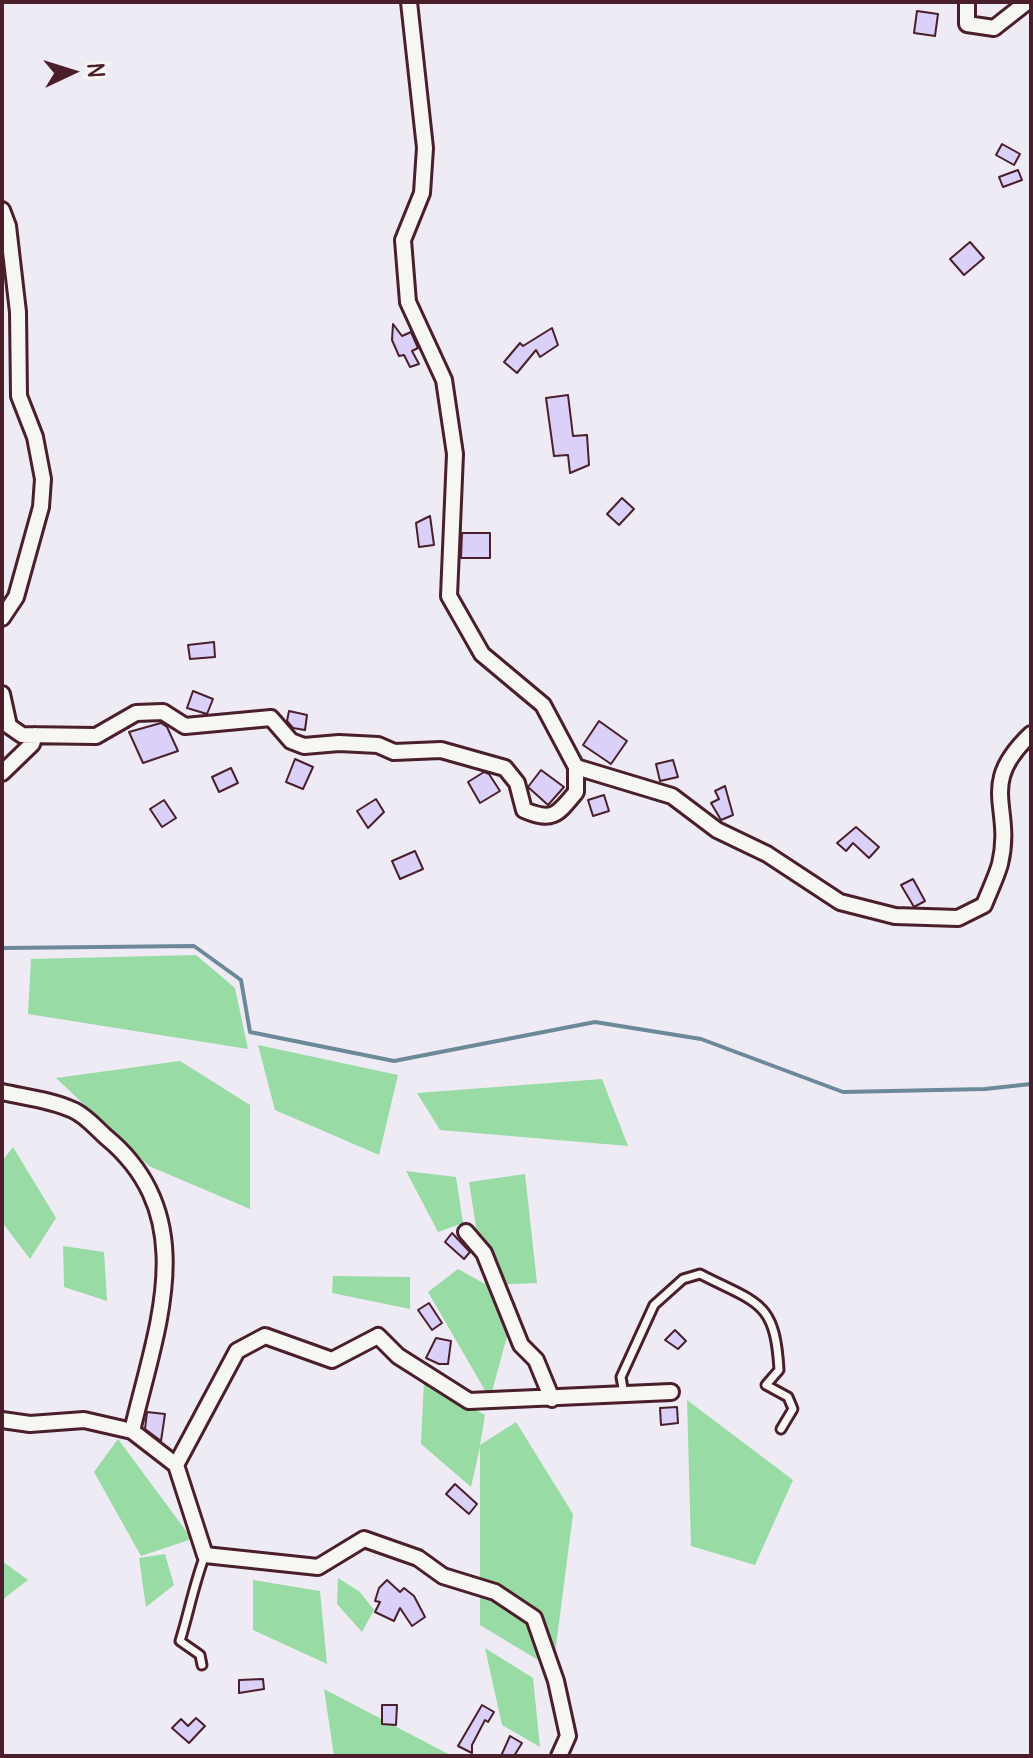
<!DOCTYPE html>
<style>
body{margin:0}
#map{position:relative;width:1033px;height:1758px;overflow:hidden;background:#eeebf4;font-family:Delius,sans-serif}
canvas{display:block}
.frame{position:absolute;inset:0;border:4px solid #4a1f2b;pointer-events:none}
.north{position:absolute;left:32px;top:32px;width:80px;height:80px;-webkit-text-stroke:6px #f6f6f2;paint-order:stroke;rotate:86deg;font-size:22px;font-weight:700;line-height:32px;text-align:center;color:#4a1f2b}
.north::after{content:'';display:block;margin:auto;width:28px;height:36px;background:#4a1f2b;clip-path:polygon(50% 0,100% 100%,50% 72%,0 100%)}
</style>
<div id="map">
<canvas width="1033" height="1758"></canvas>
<div class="frame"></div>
<div class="north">N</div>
</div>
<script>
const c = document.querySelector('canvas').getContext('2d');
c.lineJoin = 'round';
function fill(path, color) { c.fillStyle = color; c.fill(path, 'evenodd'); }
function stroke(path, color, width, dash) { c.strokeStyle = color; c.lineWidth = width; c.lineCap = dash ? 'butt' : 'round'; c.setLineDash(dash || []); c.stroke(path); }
fill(new Path2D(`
 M196 955 235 988 248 1049 28 1014 31 959Z
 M258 1045 398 1075 379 1155 275 1110Z
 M180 1061 250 1105V1209L149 1166 56 1078Z
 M602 1079 628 1146 440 1130 417 1093Z
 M13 1147 56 1218 30 1259 2 1222V1161Z
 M406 1171 456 1177 463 1223 438 1232Z
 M525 1174 537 1283 487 1285 516 1303 490 1399 428 1292 458 1269 485 1284 469 1182Z
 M63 1246 104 1252 107 1301 64 1287Z
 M333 1276 410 1277V1309L332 1293Z
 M424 1380 485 1415 480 1445 516 1422 573 1514 553 1669 480 1625V1447L471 1487 421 1444Z
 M687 1400 793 1480 755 1565 691 1546Z
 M118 1439 192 1539 141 1556 94 1472Z
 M165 1554 174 1585 146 1607 139 1558Z
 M2 1561 28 1580 2 1600Z
 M338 1578 360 1592 374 1610 362 1632 337 1604Z
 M253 1580 320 1591 327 1664 253 1630Z
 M485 1648 533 1678 540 1747 502 1725Z
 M324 1689 452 1756H334Z`), '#98dba5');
stroke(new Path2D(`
 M2 948 194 946 241 980 250 1032 394 1061 595 1022 701 1039 843 1092 985 1089 1031 1084`), '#6c8999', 4);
const building = new Path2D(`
 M917 11 938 14 935 36 914 33Z
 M1002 144 1020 154 1014 165 996 155Z
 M1018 170 1022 180 1003 187 999 177Z
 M970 242 984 258 964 275 950 259Z
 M393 324 402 336 411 332 418 348 412 351 419 364 410 367 404 355 399 356 392 340Z
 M552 328 558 345 540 357 536 350 517 373 504 362 520 343 523 346Z
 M568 395 573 436 587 435 589 465 570 473 568 455 554 456 546 398Z
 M622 498 634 509 619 525 607 514Z
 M430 516 434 545 419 547 416 523Z
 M462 533H490V558H461Z
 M214 642 215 657 190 659 188 645Z
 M193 691 213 699 207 714 187 708Z
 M289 711 307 715 305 730 293 728 287 721Z
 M599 721 627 741 611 764 583 745Z
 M161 723 167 727 178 751 143 763 129 732Z
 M295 759 313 767 303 789 286 782Z
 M673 760 678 777 660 781 656 764Z
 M231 768 238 783 219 792 212 777Z
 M541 770 564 787 548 805 528 787Z
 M484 772 489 774 500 791 480 803 468 782Z
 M725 786 733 815 721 820 711 803 719 799 715 791Z
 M604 795 609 811 593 816 588 800Z
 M376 799 384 812 368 828 357 811Z
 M164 800 176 818 162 827 150 809Z
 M856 827 879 847 869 858 853 843 846 851 837 843Z
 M415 851 423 869 400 879 392 861Z
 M913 879 925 901 914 907 901 885Z
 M452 1233 470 1252 464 1259 445 1242Z
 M429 1303 442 1323 432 1330 418 1310Z
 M675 1330 686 1341 678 1349 665 1340Z
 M436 1338 451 1341 448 1364H439L426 1358Z
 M677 1407 678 1423 661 1425 660 1408Z
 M147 1412 165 1414 161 1441 145 1429Z
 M455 1484 477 1504 469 1514 446 1494Z
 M387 1580 400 1592 404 1588 414 1596 425 1617 412 1626 400 1608 394 1621 375 1612 380 1602 375 1601 379 1588Z
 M263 1679 264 1689 239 1693V1680Z
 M382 1705H397L396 1725 382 1724Z
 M482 1705 494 1712 488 1722 485 1720 472 1745V1753L458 1746Z
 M196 1718 205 1726 189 1743 172 1728 181 1719 188 1726Z
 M510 1736 522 1743 514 1756H501Z`);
fill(building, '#dad0f8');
stroke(building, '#4a1f2b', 2);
const lane = new Path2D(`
 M624 1394 621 1377 654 1305 683 1279 700 1274C758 1304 775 1300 779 1370L766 1385 788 1397 793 1409 781 1429
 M202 1665 200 1655 180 1641C189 1612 194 1584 205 1555`);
const street = new Path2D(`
 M409 2 425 148 422 193 403 240 408 302 444 380 455 454 449 596 482 654 543 705 576 767 672 796 717 830 767 854 840 902 895 916 958 918 984 905C989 892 996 878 1000 864 1014 806 976 786 1031 734
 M967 2V24L994 28 1027 2
 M2 210 8 226 18 312 19 396 35 437 43 479 41 507 16 597 2 618
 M2 694 9 726 22 735 96 736 136 713 163 712 185 726 271 718 291 741 304 746 339 743 378 745 394 752 441 750 505 768 517 783 524 810C553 822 557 815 576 792V767
 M2 773 32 744 35 735
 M2 1092C24 1097 52 1100 73 1110 85 1115 96 1128 106 1137 203 1217 156 1328 132 1431L84 1420 30 1424 2 1420
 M466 1232 484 1253 521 1345 536 1360 552 1399
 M132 1431 176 1465 205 1555 318 1567 364 1539 418 1558 443 1576 495 1592 534 1618 556 1681 568 1736 559 1756
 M176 1465 237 1351 265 1336 332 1360 378 1336 398 1356 469 1401 671 1392`);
stroke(lane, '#4a1f2b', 13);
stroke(street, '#4a1f2b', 20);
stroke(lane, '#f6f6f2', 7);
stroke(street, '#f6f6f2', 14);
</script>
